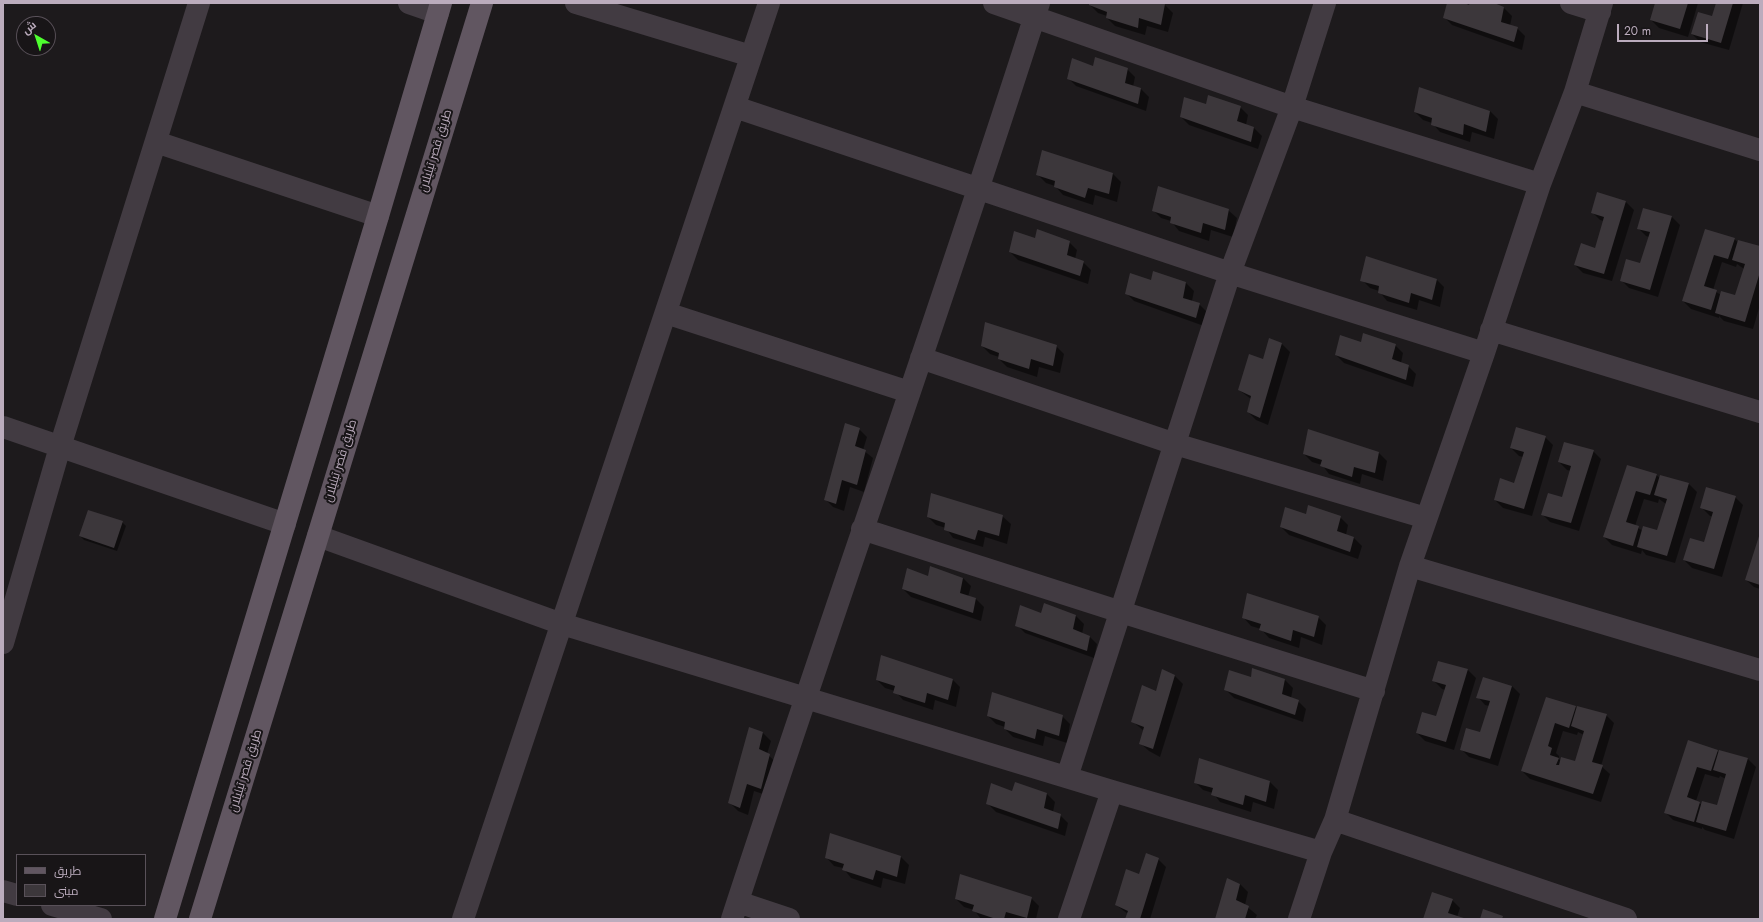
<!DOCTYPE html>
<meta charset="utf-8">
<style>
body{margin:0}
#map{position:relative;width:1763px;height:922px;overflow:hidden;background:#1d1a1c;font-family:Jost,Cairo,sans-serif}
canvas{display:block}
.frame{position:absolute;inset:0;border:4px solid #bbacbd;pointer-events:none}
.legend{position:absolute;left:16px;top:854px;width:130px;height:52px;box-sizing:border-box;background:#181517;border:1px solid #595159;margin:0;padding:5px 7px;list-style:none;font-size:12px;color:#bbacbd}
.legend li{display:flex;align-items:center;gap:8px;height:20px}
.legend b{width:20px;border:1px solid #595159}
.north{position:absolute;left:16px;top:16px;width:40px;height:40px;box-sizing:border-box;background:#181517;border:1px solid #595159;border-radius:50%;rotate:321deg;font-size:11px;font-weight:700;line-height:16px;text-align:center;color:#bbacbd}
.north::after{content:'';display:block;margin:auto;width:14px;height:18px;background:#4eff2f;clip-path:polygon(50% 0,100% 100%,50% 72%,0 100%)}
.scale{position:absolute;left:1617px;top:24px;width:91px;height:18px;box-sizing:border-box;border:2px solid #bbacbd;border-top:0;padding-left:5px;font-size:12px;line-height:14px;white-space:nowrap;color:#bbacbd;-webkit-text-stroke:3px #181517;paint-order:stroke}
</style>
<div id="map">
<canvas width="1763" height="922"></canvas>
<div class="frame"></div>
<ul class="legend">
<li><b style="height:5px;background:#615661"></b>طريق</li>
<li><b style="height:11px;background:#3c373b"></b>مبنى</li>
</ul>
<div class="north">ش</div>
<div class="scale">20 m</div>
</div>
<script>
const c = document.querySelector('canvas').getContext('2d');
c.lineJoin = 'round';
function fill(path, color) { c.fillStyle = color; c.fill(path, 'evenodd'); }
function stroke(path, color, width, dash) { c.strokeStyle = color; c.lineWidth = width; c.lineCap = dash ? 'butt' : 'round'; c.setLineDash(dash || []); c.stroke(path); }
function drawText(font, color, halo, rows, align = 'center') {
  c.font = font + ' Jost,Cairo,sans-serif'; c.lineWidth = 4; c.setLineDash([]); c.textBaseline = 'middle'; c.strokeStyle = halo; c.fillStyle = color; for (const [text, x, y, turn = 0] of rows) {
    c.save(); c.translate(x, y); c.rotate((+turn || 0) * Math.PI / 180); c.textAlign = isNaN(turn) ? turn : align; if (halo) c.strokeText(text, 0, 0); c.fillText(text, 0, 0); c.restore();
  }
}
fill(new Path2D(`
 M1090 3H1159L1165 5 1173 13 1168 32 1147 26 1145 35 1115 26 1107 18V16L1098 13 1090 5Z
 M1448 3H1461L1470 6 1471 3H1491L1504 8 1512 16 1510 26 1517 28 1525 36 1522 50 1452 25 1444 17Z
 M1656 3H1698L1688 37 1659 28 1651 20Z
 M1717 3H1743L1729 50 1700 42 1692 34 1712 18Z
 M1094 67 1127 69 1135 77 1133 87 1141 89 1149 97 1146 111 1076 86 1068 78Z
 M1206 105 1240 107 1248 115 1246 125 1254 128 1262 136 1258 149 1189 125 1181 117Z
 M1490 111 1498 119 1494 139 1472 132 1470 142 1440 132 1432 123 1423 120 1415 112Z
 M1113 174 1121 182 1117 202 1095 195 1093 205 1063 195 1055 186 1046 183 1038 175Z
 M1626 202 1634 210 1612 281 1583 273 1575 265 1595 249 1604 221 1600 220 1592 212Z
 M1643 209 1672 217 1680 225 1658 297 1629 288 1621 280 1641 264 1649 237 1646 236 1638 228Z
 M1153 210H1228L1237 218 1233 237 1211 230 1209 241 1179 231 1171 221 1161 218Z
 M1705 230 1734 239 1738 242 1760 247V305L1753 329 1724 321 1719 316V318L1691 309 1683 301ZM1722 262 1736 267 1737 264 1744 269 1736 296 1721 295 1713 290Z
 M1036 240 1069 242 1077 250 1075 259 1083 262 1091 270 1088 284 1018 260 1010 252Z
 M1154 272 1186 283 1194 291 1192 301 1199 304 1207 312 1204 326 1134 301 1126 293 1152 282Z
 M1436 279 1444 287 1440 307 1419 300 1417 310 1387 301 1379 291 1370 288 1362 280Z
 M1270 339 1282 344 1290 352 1268 425 1256 420 1248 412 1251 399 1239 390 1263 360Z
 M1361 344 1395 345 1403 353 1401 363 1408 366 1416 374 1413 387 1344 363 1336 355Z
 M982 346H1056L1064 354 1060 373 1039 367 1037 377 1007 367 999 359V357L990 354Z
 M859 429 867 437 863 450 873 458 864 492 850 487 844 511 833 507 825 499Z
 M1309 430 1379 453 1387 461 1383 481 1362 474 1360 484 1329 474 1322 465 1312 462 1304 454Z
 M1545 437 1553 445 1532 516 1503 508 1495 500 1515 484 1523 457 1519 456 1511 448Z
 M1593 451 1601 459 1579 531 1550 522 1542 514 1563 498 1571 471 1567 470 1559 462Z
 M1627 466 1656 475 1660 478V476L1689 484 1697 492 1675 563 1646 555 1642 550 1641 554 1612 545 1604 537ZM1644 499 1658 503 1659 499 1666 504 1658 531H1643L1635 526Z
 M1735 497 1743 505 1722 577 1692 568 1684 560 1705 544 1713 517 1710 516 1702 508Z
 M1307 515 1340 517 1348 525 1346 535 1354 538 1362 546 1358 559 1289 535 1281 527Z
 M1002 516 1011 524 1007 544 985 537 983 547 953 538 946 528 936 525 928 517Z
 M122 522 126 526 117 551 84 540 80 536Z
 M1760 535V589L1754 587 1746 580Z
 M929 577 963 578 971 586 968 597 976 599 984 607 981 621 911 597 903 589Z
 M1042 614 1076 616 1084 624 1082 634 1089 636 1097 644 1094 658 1025 633 1017 625Z
 M1243 617H1318L1326 625 1322 645 1301 637 1299 648 1269 638 1261 629 1251 626Z
 M1439 662 1468 670 1476 678 1454 750 1425 741 1417 733 1437 717 1445 690 1442 689 1434 681Z
 M1253 669 1285 680 1293 688 1291 698 1298 701 1306 709 1303 722 1234 698 1226 690 1251 678Z
 M1163 671 1175 676 1183 684 1160 757 1149 751 1140 743 1144 731 1132 721 1156 692Z
 M952 679 960 687 956 707 935 700 933 710 903 700 895 691 885 688 877 680Z
 M1512 686 1520 694 1498 766 1469 757 1461 749 1481 734 1489 706 1485 705 1478 697Z
 M1547 698 1576 707 1578 709 1606 715 1614 723 1601 766 1610 774 1601 802 1530 779 1522 771ZM1563 731 1577 735 1578 732 1584 735 1576 763 1561 761 1559 759V756L1556 753Z
 M988 716H1062L1070 724 1067 743 1045 736 1043 746 1013 737 1005 729V727L996 724Z
 M749 728 763 733 771 741 767 754 777 763 769 796 754 791 748 815 738 811 730 803Z
 M1688 742 1719 752 1720 751 1748 759 1756 767 1734 839 1705 830 1702 827V829L1673 820 1665 812ZM1705 774 1719 778 1720 776 1726 779 1718 806 1702 805 1696 801Z
 M1195 782H1270L1278 790 1274 809 1253 802 1251 812 1220 802 1213 793 1203 790Z
 M1015 783 1047 794 1055 802 1053 812 1060 815 1068 823 1065 836 996 812 988 804 1013 792Z
 M826 857H901L909 865 905 884 883 878 881 888 851 878 843 868 834 866Z
 M1158 859 1166 867 1150 919H1126L1128 914 1116 905 1140 875Z
 M1228 880 1240 884 1248 892 1245 905 1257 915 1255 919H1216Z
 M1031 898 1039 906 1036 919H981L974 910 964 907 956 899Z
 M1452 900 1460 908 1457 917 1464 919H1424Z`), '#0007');
fill(new Path2D(`
 M1089 3H1163L1165 4 1161 25 1139 18 1138 28 1106 18 1107 12 1089 5Z
 M1447 3H1464L1469 5 1470 3H1494L1504 7 1501 22 1518 27 1514 42 1443 18Z
 M1655 3H1688L1680 29 1650 20Z
 M1716 3H1733L1721 43 1691 34 1698 12 1712 16Z
 M1095 57 1128 68 1125 83 1141 88 1138 104 1067 79 1072 58 1093 66Z
 M1419 87 1490 111 1486 132 1464 124 1463 135 1431 125 1432 118 1414 112Z
 M1208 95 1241 106 1237 121 1254 127 1251 142 1180 117 1184 97 1206 104Z
 M1042 150 1113 173 1109 194 1088 188 1085 198 1054 187 1055 181 1036 175Z
 M1158 186 1229 209 1225 230 1203 223 1201 233 1170 223 1171 217 1152 211Z
 M1597 192 1626 201 1604 274 1574 265 1581 243 1595 248 1604 217 1591 213Z
 M1643 208 1672 216 1650 290 1620 281 1626 259 1640 263 1650 232 1637 229Z
 M1037 229 1070 241 1067 255 1084 261 1080 276 1009 252 1014 231 1035 238Z
 M1705 229 1735 238 1728 259 1714 255 1704 286 1717 290 1711 310 1682 301Z
 M1738 240 1760 246V272L1745 322 1715 313 1721 291 1735 295 1745 264 1732 260Z
 M1366 256 1437 279 1432 300 1411 293 1409 303 1378 293 1379 286 1360 281Z
 M1153 271 1186 282 1183 298 1200 303 1196 318 1125 294 1130 273 1151 280Z
 M985 322 1057 345 1053 366 1031 359 1029 369 998 359 999 353 981 346Z
 M1363 333 1396 344 1392 359 1409 365 1406 380 1335 355 1340 335 1361 342Z
 M1269 338 1282 343 1260 418 1247 412 1251 396 1238 390 1249 354 1263 359Z
 M845 423 860 428 855 446 866 450 857 485 842 480 836 504 824 500Z
 M1516 427 1546 436 1524 509 1494 500 1500 478 1514 483 1524 452 1510 448Z
 M1308 429 1379 452 1375 473 1354 467 1352 477 1320 466 1322 460 1303 454Z
 M1564 442 1594 450 1571 523 1541 515 1548 493 1562 497 1571 466 1558 462Z
 M1627 465 1657 474 1650 495 1636 491 1626 522 1639 526 1633 546 1603 537Z
 M1660 475 1689 483 1667 556 1637 547 1643 526 1657 530 1667 499 1654 495Z
 M1706 487 1736 496 1714 569 1683 560 1690 538 1704 542 1713 512 1700 508Z
 M931 493 1003 515 999 536 978 530 975 540 944 530 945 523 927 517Z
 M1308 505 1341 516 1337 531 1354 537 1350 552 1280 527 1285 507 1306 514Z
 M88 510 123 521 114 548 79 536Z
 M1760 533V585L1745 580Z
 M930 566 963 578 960 593 976 598 973 613 902 589 907 568 928 576Z
 M1247 593 1319 616 1314 637 1293 630 1291 641 1259 630 1261 624 1242 618Z
 M1044 603 1076 615 1073 629 1090 636 1087 651 1015 626 1020 605 1041 613Z
 M881 655 953 679 948 700 927 693 925 703 893 693 895 686 876 680Z
 M1438 661 1468 669 1446 742 1416 733 1422 712 1436 716 1446 685 1432 681Z
 M1252 668 1285 679 1282 694 1299 700 1295 715 1224 690 1229 670 1251 677Z
 M1162 669 1175 675 1153 749 1139 744 1144 727 1131 722 1142 685 1156 691Z
 M1483 677 1512 686 1490 759 1460 750 1466 728 1480 732 1490 701 1476 698Z
 M992 692 1063 715 1059 736 1037 729 1035 739 1004 729 1005 722 987 716Z
 M1546 697 1576 706 1569 728 1555 723 1548 746 1552 748 1550 755 1559 758 1556 765H1559L1561 757 1575 761 1584 731 1571 726 1577 706 1607 714 1592 762 1603 765 1593 794 1521 771Z
 M749 727 763 732 759 749 770 754 761 789 747 784 740 808 728 803Z
 M1688 740 1718 750 1711 771 1697 767 1687 797 1700 802 1694 822 1664 813Z
 M1719 750 1748 758 1726 831 1696 822 1702 801 1717 805 1726 774 1713 770Z
 M1199 758 1270 781 1266 802 1245 795 1243 805 1211 795 1213 788 1194 783Z
 M1015 782 1047 793 1044 808 1061 814 1058 829 986 804 991 783 1012 791Z
 M830 833 901 856 897 877 876 870 873 880 842 870 844 864 825 858Z
 M1146 853 1159 858 1140 919H1125L1128 911 1115 905 1126 869 1139 874Z
 M960 874 1032 897 1027 918 1006 912 1004 919H996L972 911 974 905 955 899Z
 M1227 878 1240 884 1236 900 1249 906 1245 919H1215Z
 M1432 892 1453 899 1448 913 1467 919H1423Z
 M1483 909 1503 916 1502 919H1480Z`), '#3c373b');
stroke(new Path2D(`
 M409 3 438 13
 M576 3 751 56
 M994 3 1292 107 1540 184
 M1571 3 1600 12
 M1575 92 1760 150
 M735 107 1230 273 1484 353
 M156 142 378 216
 M666 313 909 392
 M1491 330 1760 412
 M921 358 1175 444 1426 518
 M3 427 285 524
 M862 529 1121 612 1374 691
 M318 536 562 624 1112 791 1321 852
 M1410 566 1760 670
 M3 643 60 447 199 3
 M1067 777 1230 273 1292 107 1325 3
 M1335 820 1626 919
 M3 891 17 895
 M738 902 789 919
 M52 905 101 919
 M463 919 769 3
 M732 919C832 613 941 310 1039 3
 M1069 919 1112 791
 M1299 919 1321 852 1335 820 1410 566 1484 353 1540 184 1575 92 1602 3`), '#423b42', 22);
stroke(new Path2D(`
 M165 919 378 216 441 3
 M200 919 482 3`), '#615661', 22);
drawText('12px', '#bbacbd', '#181517', [
 ["طريق قصر تيليلان",436,151,-73],
 ["طريق قصر تيليلان",341,461,-73],
 ["طريق قصر تيليلان",246,771,-73]
]);
</script>
